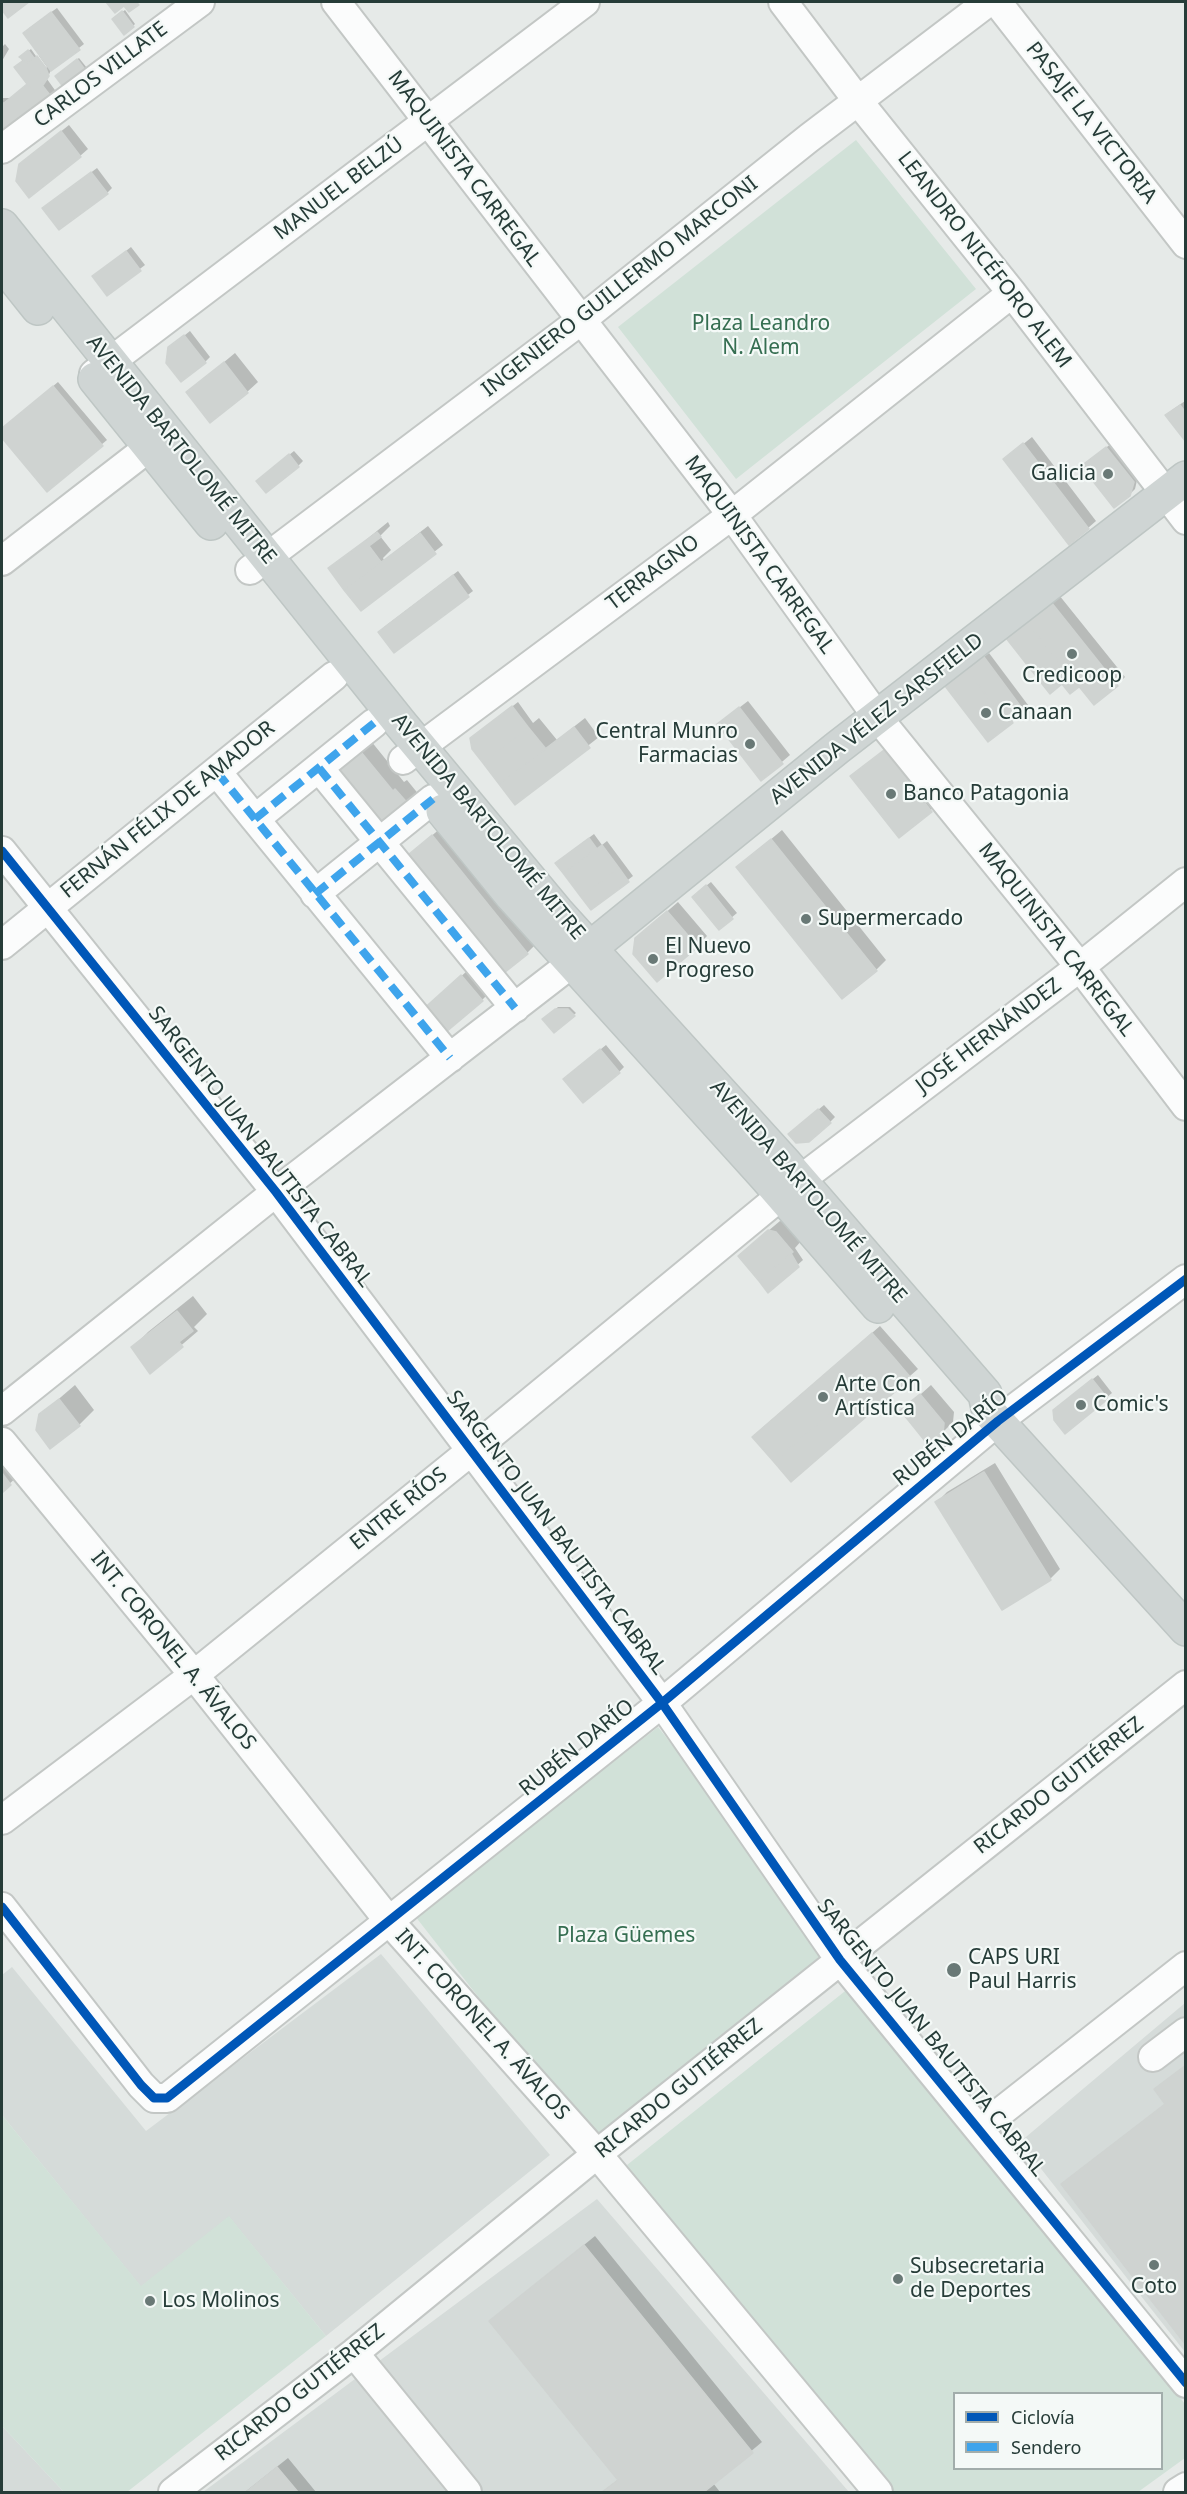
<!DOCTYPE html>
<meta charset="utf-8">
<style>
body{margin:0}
#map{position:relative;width:1187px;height:2494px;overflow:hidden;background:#e6eae8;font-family:"Noto Sans",sans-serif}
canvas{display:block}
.frame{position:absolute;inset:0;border:3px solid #263c38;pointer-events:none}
.legend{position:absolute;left:953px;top:2392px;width:210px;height:78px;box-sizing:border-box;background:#f4f9f7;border:2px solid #a2adab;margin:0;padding:8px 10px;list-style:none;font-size:18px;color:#263c38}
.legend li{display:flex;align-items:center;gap:12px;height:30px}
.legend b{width:30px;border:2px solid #a2adab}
</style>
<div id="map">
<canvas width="1187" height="2494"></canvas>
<div class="frame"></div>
<ul class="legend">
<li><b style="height:8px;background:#0057b8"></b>Ciclovía</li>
<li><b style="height:8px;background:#3ea4ec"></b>Sendero</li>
</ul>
</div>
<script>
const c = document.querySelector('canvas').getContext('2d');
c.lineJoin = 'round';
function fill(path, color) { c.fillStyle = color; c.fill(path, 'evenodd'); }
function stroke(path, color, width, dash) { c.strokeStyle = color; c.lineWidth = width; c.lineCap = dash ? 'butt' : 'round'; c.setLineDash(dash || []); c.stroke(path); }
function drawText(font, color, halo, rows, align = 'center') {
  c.font = font + ' "Noto Sans",sans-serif'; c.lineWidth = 4.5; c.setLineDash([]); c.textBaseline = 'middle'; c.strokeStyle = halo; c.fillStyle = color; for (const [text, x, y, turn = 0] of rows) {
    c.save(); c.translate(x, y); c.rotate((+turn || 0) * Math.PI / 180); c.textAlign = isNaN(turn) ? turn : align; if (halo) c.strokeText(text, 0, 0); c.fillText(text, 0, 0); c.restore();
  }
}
fill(new Path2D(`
 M381 1954 550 2155 326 2336 229 2217 141 2287 2 2115V1975L12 1967 146 2131Z
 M1185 2003V2352L1020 2142Z
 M597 2199 849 2492H203Z
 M2 2426 64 2492H2Z`), '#d5dbd9');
fill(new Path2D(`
 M856 140 976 289 736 479 618 327Z
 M658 1727 838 1956 594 2145 415 1916Z
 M854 1984 1185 2404V2458L1138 2492H861L627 2165ZM954 2394H1162V2468H954Z
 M2 2115 141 2286 229 2216 326 2336 127 2492H64L2 2426Z`), '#d1e1d8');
fill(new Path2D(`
 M107 2H140L129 10 124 4 115 11Z
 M57 8 84 44 51 70 47 79 57 93 2 138V98H11L28 84 21 57 31 49 45 69 47 67 39 56 40 54 29 28Z
 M125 10 135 24 133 26 116 17Z
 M5 44 9 49 2 61V47Z
 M79 58 87 68 85 70 59 74Z
 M69 125 88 149 80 156 20 164Z
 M97 168 112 188 107 193 49 204Z
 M131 247 145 265 107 294 99 272Z
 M190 331 210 357 205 362 175 343Z
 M235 353 258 382 247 392H188Z
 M58 382 107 440 47 490 2 436V429Z
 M1185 401 1186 402V440L1172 410Z
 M1032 437 1096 521 1088 528 1005 459Z
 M1112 443 1138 476 1135 489 1129 495 1088 462Z
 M294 451 303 461 298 466 263 476Z
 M388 522 390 526 380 536 391 550 383 558 384 560 428 526 443 545 361 609 330 569Z
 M458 571 473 591 394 651 384 627Z
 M1059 595 1125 677 1117 685H1079L1070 692 1062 682 1008 638Z
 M989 653 1028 705 1012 722 988 740 955 679Z
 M748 701 790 755 762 779 727 717Z
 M518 702 533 723 539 718 557 740 585 718 599 737 515 803 477 734Z
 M367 736 404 782 407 780 420 796 409 806 330 769Z
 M892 744 939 803 899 836 860 769Z
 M443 826 537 943 527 953 405 859Z
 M782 830 886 960 876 970 738 867Z
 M594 834 602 845 607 841 633 876 592 908 562 858Z
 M711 882 737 913 719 928 698 892Z
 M678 902 707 936 697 946 648 928Z
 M467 971 487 995 482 1000 427 1007Z
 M558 1007H570L576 1013 554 1031 544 1019Z
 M606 1045 624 1067 619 1072 570 1074Z
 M824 1105 835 1117 830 1122 795 1129Z
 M780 1221 786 1222 802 1240 795 1248 803 1260 768 1291 750 1246Z
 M193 1296 207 1314 194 1327 198 1331 150 1372 133 1347 148 1332Z
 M880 1326 918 1369 791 1479 761 1429Z
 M1098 1375 1112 1393 1065 1432 1060 1405Z
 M75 1385 94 1410 79 1425 40 1415Z
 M931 1385 954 1412 953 1422 942 1433 902 1411Z
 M2 1449 25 1469 2 1491Z
 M995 1463 1060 1569 1050 1579 937 1502 947 1492Z
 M595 2236 762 2442 713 2483 720 2492H602L619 2479 491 2321Z
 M288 2458 316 2492H245Z`), '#0003');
const building = new Path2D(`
 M2 2H29L8 18 2 10Z
 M106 2H136L139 5 129 12 124 6 115 13Z
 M122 11 134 27 124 35 112 19Z
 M51 12 80 50 51 71 23 33Z
 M28 50 34 58 28 63 19 57Z
 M37 56 46 68 35 76 53 99 44 106 14 67 25 59 28 63Z
 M77 59 86 71 64 88 55 76Z
 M46 68 49 76 43 85 35 76Z
 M27 84 44 106 22 123 4 103Z
 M2 103H4L22 123 2 140Z
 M61 131 81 157 29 198 16 181 19 164Z
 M91 172 108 194 59 230 42 208Z
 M126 251 141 271 107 296 92 276Z
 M184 335 206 363 181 382 166 363 168 347Z
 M224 362 248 393 210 423 186 392Z
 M53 386 103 446 47 492 2 438V428Z
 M1180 405 1186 413V442L1165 415Z
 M1023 443 1089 529 1069 545 1003 459Z
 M1106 447 1134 482 1130 496 1114 508 1081 466Z
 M289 454 299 467 266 493 256 481Z
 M377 532 381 537 369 546 381 562 344 590 328 568Z
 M420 533 436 554 361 611 344 590Z
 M453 575 469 597 394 653 378 632Z
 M1051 602 1118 686 1094 705 1026 621Z
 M1026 621 1079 687 1070 694 1062 684 1050 694 1006 638Z
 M984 657 1024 711 1011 720 998 703 994 706 967 669Z
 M967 669 994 706 998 703 1013 723 988 742 945 686Z
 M512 706 528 727 483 763 472 749 470 738Z
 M739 707 783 764 761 781 717 724Z
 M528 727 546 749 499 784 483 763Z
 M574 727 590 748 515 805 499 784Z
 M356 746 393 791 395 789 411 807 380 832 328 769Z
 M884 750 932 812 899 838 850 776Z
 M432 835 528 954 499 977 403 859Z
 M589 838 597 849 563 873 555 863Z
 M771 839 877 971 842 999 736 867Z
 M602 845 619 868 581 897 563 873Z
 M619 868 629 882 591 910 581 897Z
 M706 885 733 919 719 930 692 897Z
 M667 911 698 947 657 982 633 954 635 938Z
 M461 975 483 1001 439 1038 420 1012Z
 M555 1009H568L575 1016 554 1033 542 1019Z
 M600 1049 620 1073 583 1103 563 1079Z
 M818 1109 831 1123 809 1142 796 1143 788 1134Z
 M768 1230 776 1232 793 1252 759 1281 738 1256Z
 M791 1253 799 1267 768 1293 759 1281Z
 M177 1311 193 1331 179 1342 183 1347 150 1374 131 1347Z
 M872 1333 894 1358 774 1462 752 1437Z
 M894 1358 911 1378 791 1482 774 1462Z
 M1092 1379 1108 1399 1065 1434 1054 1420 1053 1410Z
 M920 1394 944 1423 943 1434 929 1446 900 1410Z
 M59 1399 80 1426 50 1449 36 1430 39 1414Z
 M984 1472 1051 1580 1002 1610 935 1502Z
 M2 1473 11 1485 2 1493Z
 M1186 2065V2345L1061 2184 1165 2104 1154 2089Z
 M584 2245 753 2453 704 2492H602L618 2480 489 2321Z
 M277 2467 298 2492H246Z`);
fill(building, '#cfd3d1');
stroke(building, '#cfd3d1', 1.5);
const minor = new Path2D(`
 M336 2 732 515 878 718 1080 967 1186 1106
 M783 2 858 101 1012 293 1186 520
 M997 2 1186 244
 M2 149 200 2
 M94 374 585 2
 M2 561 148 448
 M250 570 580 321 809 138 988 2
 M374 723 255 819 450 1058
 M403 760 732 515 1012 293
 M319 768 515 1008
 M217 772 255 819
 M2 851 276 1192 662 1703 840 1960 1186 2383
 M315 894 433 799
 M2 945 334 676
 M2 1411 276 1192 572 963
 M2 1442 194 1675 389 1921 597 2154 878 2492
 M2 1820 194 1675 471 1451 800 1180 1080 967 1186 882
 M2 1907 141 2085 154 2098H167L662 1703 998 1421 1186 1279
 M1153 2057 1186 2032
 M979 2129 1186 1966
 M354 2353 467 2492
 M173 2492 354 2353 597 2154 1186 1685
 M1178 2492 1186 2487`);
const major = new Path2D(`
 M2 226 400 723 557 912 784 1162 985 1394 989 1412 1186 1629
 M2 263 38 308
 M95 379 211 523
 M443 811 512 896 765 1176 878 1306
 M573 962 837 748 1186 478`);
stroke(minor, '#c3c7c5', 32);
stroke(major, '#bec6c4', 36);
stroke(minor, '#fbfcfc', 28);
stroke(major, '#cfd5d4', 33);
stroke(new Path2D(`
 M374 723 255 819 450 1058
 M319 768 515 1008
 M217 772 255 819
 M315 894 433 799`), '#3ea4ec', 8, [15, 8]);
stroke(new Path2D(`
 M2 851 276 1192 662 1703 840 1960 1186 2383
 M2 1907 141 2085 154 2098H167L662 1703 998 1421 1186 1279`), '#0057b8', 9);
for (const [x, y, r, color] of [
 [1108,474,6,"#697976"],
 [1072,654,6,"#697976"],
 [986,713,6,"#697976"],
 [750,744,6,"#697976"],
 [891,794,6,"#697976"],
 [806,919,6,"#697976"],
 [653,959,6,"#697976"],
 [823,1397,6,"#697976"],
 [1081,1405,6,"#697976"],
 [954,1970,8,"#697976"],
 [1154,2265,6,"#697976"],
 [898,2279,6,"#697976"],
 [150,2301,6,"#697976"]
]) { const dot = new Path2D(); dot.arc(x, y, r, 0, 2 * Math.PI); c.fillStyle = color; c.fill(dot); stroke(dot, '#f4f9f7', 2); }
drawText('21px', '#263c38', '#f4f9f7', [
 ["CARLOS VILLATE",101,75,-37],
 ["PASAJE LA VICTORIA",1091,123,52],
 ["MAQUINISTA CARREGAL",464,169,53],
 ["MANUEL BELZÚ",339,189,-37],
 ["LEANDRO NICÉFORO ALEM",984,260,52],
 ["INGENIERO GUILLERMO MARCONI",620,287,-38],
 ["AVENIDA BARTOLOMÉ MITRE",181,450,51],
 ["MAQUINISTA CARREGAL",759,555,54],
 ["TERRAGNO",653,573,-37],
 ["AVENIDA VÉLEZ SARSFIELD",877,719,-38],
 ["FERNÁN FÉLIX DE AMADOR",168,810,-39],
 ["AVENIDA BARTOLOMÉ MITRE",488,827,50],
 ["MAQUINISTA CARREGAL",1056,940,52],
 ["JOSÉ HERNÁNDEZ",989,1036,-37],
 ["SARGENTO JUAN BAUTISTA CABRAL",260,1147,52],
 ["AVENIDA BARTOLOMÉ MITRE",808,1192,49],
 ["RUBÉN DARÍO",951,1438,-39],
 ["ENTRE RÍOS",399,1509,-39],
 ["SARGENTO JUAN BAUTISTA CABRAL",556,1533,53],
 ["INT. CORONEL A. ÁVALOS",173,1651,51],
 ["RUBÉN DARÍO",577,1748,-39],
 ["RICARDO GUTIÉRREZ",1059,1786,-38],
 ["INT. CORONEL A. ÁVALOS",482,2025,48],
 ["SARGENTO JUAN BAUTISTA CABRAL",931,2038,51],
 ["RICARDO GUTIÉRREZ",679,2089,-39],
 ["RICARDO GUTIÉRREZ",300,2393,-38]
]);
drawText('21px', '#356e51', '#f4f9f7', [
 ["Plaza Leandro",761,324],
 ["N. Alem",761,348],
 ["Plaza Güemes",626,1936]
]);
drawText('21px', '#263c38', '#f4f9f7', [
 ["Galicia",1096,474,"right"],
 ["Credicoop",1072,676,"center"],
 ["Canaan",998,713],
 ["Central Munro",738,732,"right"],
 ["Farmacias",738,756,"right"],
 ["Banco Patagonia",903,794],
 ["Supermercado",818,919],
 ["El Nuevo",665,947],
 ["Progreso",665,971],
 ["Arte Con",835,1385],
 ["Artística",835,1409],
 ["Comic's",1093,1405],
 ["CAPS URI",968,1958],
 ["Paul Harris",968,1982],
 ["Subsecretaria",910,2267],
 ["de Deportes",910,2291],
 ["Coto",1154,2287,"center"],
 ["Los Molinos",162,2301]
], 'left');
</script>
